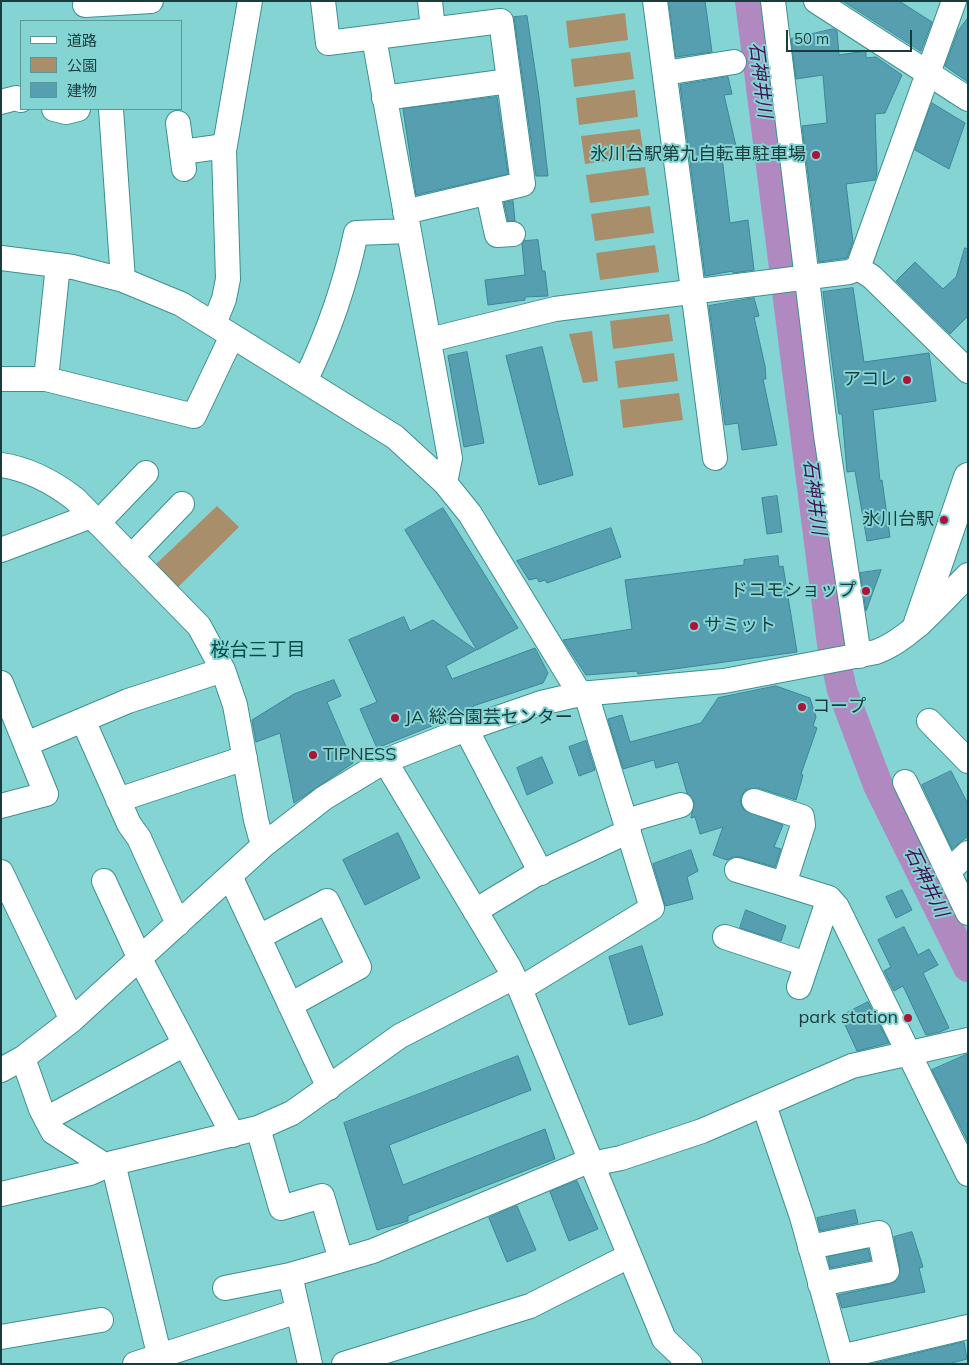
<!DOCTYPE html>
<meta charset="utf-8">
<style>
body{margin:0}
#map{position:relative;width:969px;height:1365px;overflow:hidden;background:#85d4d4;font-family:Mulish,"Noto Sans JP",sans-serif}
canvas{display:block}
.frame{position:absolute;inset:0;border:2px solid #1a3c3c;pointer-events:none}
.legend{position:absolute;left:20px;top:20px;width:162px;height:90px;box-sizing:border-box;background:#85d4d4;border:1px solid #5a9797;margin:0;padding:6px 9px;list-style:none;font-size:15px;color:#1a3c3c}
.legend li{display:flex;align-items:center;gap:10px;height:25px}
.legend b{width:25px;border:1px solid #5a9797}
.scale{position:absolute;left:786px;top:30px;width:126px;height:22px;box-sizing:border-box;border:2px solid #1a3c3c;border-top:0;padding-left:6px;font-size:15px;line-height:18px;white-space:nowrap;color:#1a3c3c;-webkit-text-stroke:4px #85d4d4;paint-order:stroke}
</style>
<div id="map">
<canvas width="969" height="1365"></canvas>
<div class="frame"></div>
<ul class="legend">
<li><b style="height:6px;background:#fff"></b>道路</li>
<li><b style="height:14px;background:#a88e6a"></b>公園</li>
<li><b style="height:14px;background:#559fb1"></b>建物</li>
</ul>
<div class="scale">50 m</div>
</div>
<script>
const c = document.querySelector('canvas').getContext('2d');
c.lineJoin = 'round';
function fill(path, color) { c.fillStyle = color; c.fill(path, 'evenodd'); }
function stroke(path, color, width, dash) { c.strokeStyle = color; c.lineWidth = width; c.lineCap = dash ? 'butt' : 'round'; c.setLineDash(dash || []); c.stroke(path); }
function drawText(font, color, halo, rows, align = 'center') {
  c.font = font + ' Mulish,"Noto Sans JP",sans-serif'; c.lineWidth = 4; c.setLineDash([]); c.textBaseline = 'middle'; c.strokeStyle = halo; c.fillStyle = color; for (const [text, x, y, turn = 0] of rows) {
    c.save(); c.translate(x, y); c.rotate((+turn || 0) * Math.PI / 180); c.textAlign = isNaN(turn) ? turn : align; if (halo) c.strokeText(text, 0, 0); c.fillText(text, 0, 0); c.restore();
  }
}
fill(new Path2D(`
 M625 13 628 40 569 48 566 21Z
 M630 52 634 79 574 87 571 59Z
 M635 90 638 117 579 125 576 98Z
 M640 129 644 156 585 164 581 136Z
 M645 167 649 195 590 203 586 175Z
 M650 206 654 233 595 241 591 214Z
 M655 245 659 272 600 280 596 253Z
 M669 314 673 341 613 349 610 321Z
 M592 331 598 381 583 383 569 334Z
 M674 353 678 381 618 388 615 361Z
 M679 393 683 420 623 428 620 400Z
 M217 506 239 527 175 590 153 567Z`), '#a88e6a');
stroke(new Path2D(`
 M750 1 832 644 842 690 878 785 968 967`), '#b089c1', 30);
const building = new Path2D(`
 M669 1H705L712 52 676 57Z
 M843 1H899L932 22 921 51Z
 M527 16 539 97 548 176H536L514 17Z
 M968 18V82L945 66 958 31Z
 M833 29 837 31 839 55 866 51V58L876 57 902 75 885 113 875 114 877 173 875 180 846 184 853 242 847 258 819 262 802 126 827 123 823 75 796 79 791 39Z
 M728 77 732 94 724 95 736 146 721 149 730 223 748 220 754 270 733 273V271L705 276 680 85Z
 M497 97 508 174 416 195 403 109Z
 M932 103 965 123 949 169 915 150Z
 M513 201 515 221H508L504 203Z
 M538 240 542 271H545L548 296 525 297V300L488 305 485 280 525 275 522 244 524 241Z
 M965 248 968 249V316L950 334 896 281 915 262 943 289 956 277Z
 M853 288 864 362 929 353 936 401 873 410 880 481 882 480 890 537 867 541 855 471 847 472 842 414H839L823 292Z
 M754 298 759 316 754 317 765 366 766 379H763L777 445 742 450 738 423 725 425 709 306Z
 M542 347 573 475 539 485 506 356Z
 M467 352 484 443 464 447 448 356Z
 M777 496 782 532 767 534 762 498Z
 M443 508 518 628 477 650 405 530Z
 M611 528 621 557 547 583 545 580 539 582 537 578 529 580 517 561Z
 M778 556 779 567 783 566 797 652 638 674 637 671 586 675 563 640 632 629 625 580 744 565V560Z
 M881 570 866 611 860 573Z
 M404 617 410 631 433 620 476 650 446 666 452 679 535 648 548 673 543 683 473 706 474 709 377 748 360 709 377 702 349 640Z
 M334 680 341 696 327 702 353 763 294 803 280 733 256 742 252 720 294 694Z
 M776 686 810 698 816 717 813 726 817 728 801 774 803 775 796 800 758 788 745 790 741 797V804L744 810 783 825 774 847 781 849 775 867 740 857H733L727 860 713 855 723 827 700 834 695 817 691 818 694 802 687 793 678 762 656 768 654 760 623 769 608 719 622 715 630 742 701 723 718 698Z
 M586 741 595 770 579 776 569 747Z
 M542 757 553 783 527 795 517 768Z
 M951 771 968 804V836L952 849 922 785Z
 M398 833 420 878 365 905 343 860Z
 M691 850 698 871 687 877 693 899 665 906 653 864Z
 M902 890 912 910 896 918 886 897Z
 M746 910 786 926 781 941 740 928Z
 M904 927 918 955 929 949 938 965 923 973 949 1028 940 1032 926 1035 903 986 894 991 884 971 891 967 878 940Z
 M642 946 663 1015 629 1025 609 957Z
 M868 1002 889 1043 857 1051 841 1016Z
 M968 1054V1142L932 1070Z
 M518 1056 531 1090 389 1145 403 1185 545 1129 555 1159 408 1216V1221L377 1230 344 1123Z
 M577 1181 598 1229 569 1241 550 1192Z
 M517 1206 536 1250 507 1262 489 1218Z
 M855 1210 858 1223 820 1231 817 1218Z
 M912 1232 923 1267 919 1268 925 1292 842 1308 838 1295 890 1284 896 1281 900 1269 894 1237Z
 M868 1249 871 1260 830 1268 828 1257Z
 M964 1342 967 1359 948 1364H872Z`);
fill(building, '#559fb1');
stroke(building, '#3b8697', 1);
const minor = new Path2D(`
 M323 1 328 43 501 21 523 184 405 212
 M430 1 433 30
 M655 1 715 458
 M773 1 826 435 859 656
 M816 1 968 99
 M954 1 858 268 872 277 968 371
 M85 5 151 1
 M374 38 450 458 445 483
 M665 73 734 62
 M384 98 509 81
 M1 102 16 98 21 100
 M54 109 66 112 78 109
 M111 109 123 280
 M178 123 184 169
 M182 152 225 146
 M488 194 497 235 513 234
 M1 258 73 267 123 280 181 304 395 437 445 483 470 514 580 694
 M214 324 224 299 228 279 224 151 250 1
 M429 340 555 309 849 272 858 268
 M1 379H46L194 416 232 336
 M46 379 58 265
 M305 381C329 332 345 286 356 233L409 231
 M1 465C29 469 53 482 75 499L199 626 223 670 235 705 256 820 260 835 265 844
 M98 523 146 473
 M1 550 91 516
 M131 557 182 504
 M1 683 46 794 1 806
 M83 720 129 824 139 838 178 924
 M929 721 968 761
 M466 729 541 873
 M26 744 128 701 223 670
 M385 761 509 967 520 989 664 1339 690 1364
 M905 782 968 913
 M118 800 245 758
 M754 801 802 817 803 825 784 884 829 898 837 907 968 1174
 M626 821 681 805
 M737 870 784 884
 M1 872 72 1020
 M948 872 968 853
 M230 876 329 1088
 M104 881 140 959 233 1135
 M475 911 533 876 629 831
 M259 937 327 901 359 967 290 1005
 M725 937 806 964
 M799 987 829 898
 M520 989 652 908 586 694
 M23 1058 41 1109 53 1132 106 1166
 M1 1070 23 1058 72 1020 265 844 324 798 385 761 466 729 541 703 580 694 724 681 876 652C910 640 942 601 968 575
 M764 1105 802 1217 843 1364
 M46 1119 185 1044
 M258 1128 281 1208 322 1196 341 1260
 M113 1163 159 1354
 M592 1164 621 1158 702 1131 852 1066 968 1040
 M1 1194 90 1173 113 1163 258 1128 292 1113 400 1036 514 977
 M810 1247 879 1233 887 1271 820 1284
 M290 1275 310 1364
 M225 1288 290 1275 373 1251 591 1160
 M1 1337 101 1320
 M841 1357 968 1327
 M135 1364 298 1311
 M344 1364 530 1306 629 1256`);
const major = new Path2D(`
 M918 623 968 477`);
stroke(minor, '#3e8f8f', 26);
stroke(major, '#3e8f8f', 30);
stroke(minor, '#fff', 24);
stroke(major, '#fff', 28);
for (const [x, y, r, color] of [
 [816,155,5,"#ab153a"],
 [907,380,5,"#ab153a"],
 [944,520,5,"#ab153a"],
 [866,591,5,"#ab153a"],
 [694,626,5,"#ab153a"],
 [802,707,5,"#ab153a"],
 [395,718,5,"#ab153a"],
 [313,755,5,"#ab153a"],
 [908,1018,5,"#ab153a"]
]) { const dot = new Path2D(); dot.arc(x, y, r, 0, 2 * Math.PI); c.fillStyle = color; c.fill(dot); stroke(dot, '#85d4d4', 2); }
drawText('18px', '#1a3c3c', '#85d4d4', [
 ["氷川台駅第九自転車駐車場",806,155],
 ["アコレ",897,380],
 ["氷川台駅",934,520],
 ["ドコモショップ",856,591],
 ["サミット",704,626,"left"],
 ["コープ",812,707,"left"],
 ["JA 総合園芸センター",405,718,"left"],
 ["TIPNESS",323,755,"left"],
 ["park station",898,1018]
], 'right');
drawText('italic 19px', '#441156', '#85d4d4', [
 ["石神井川",760,80,83],
 ["石神井川",814,497,83],
 ["石神井川",926,882,64]
]);
drawText('19px', '#034b4b', '#85d4d4', [
 ["桜台三丁目",258,650]
]);
</script>
